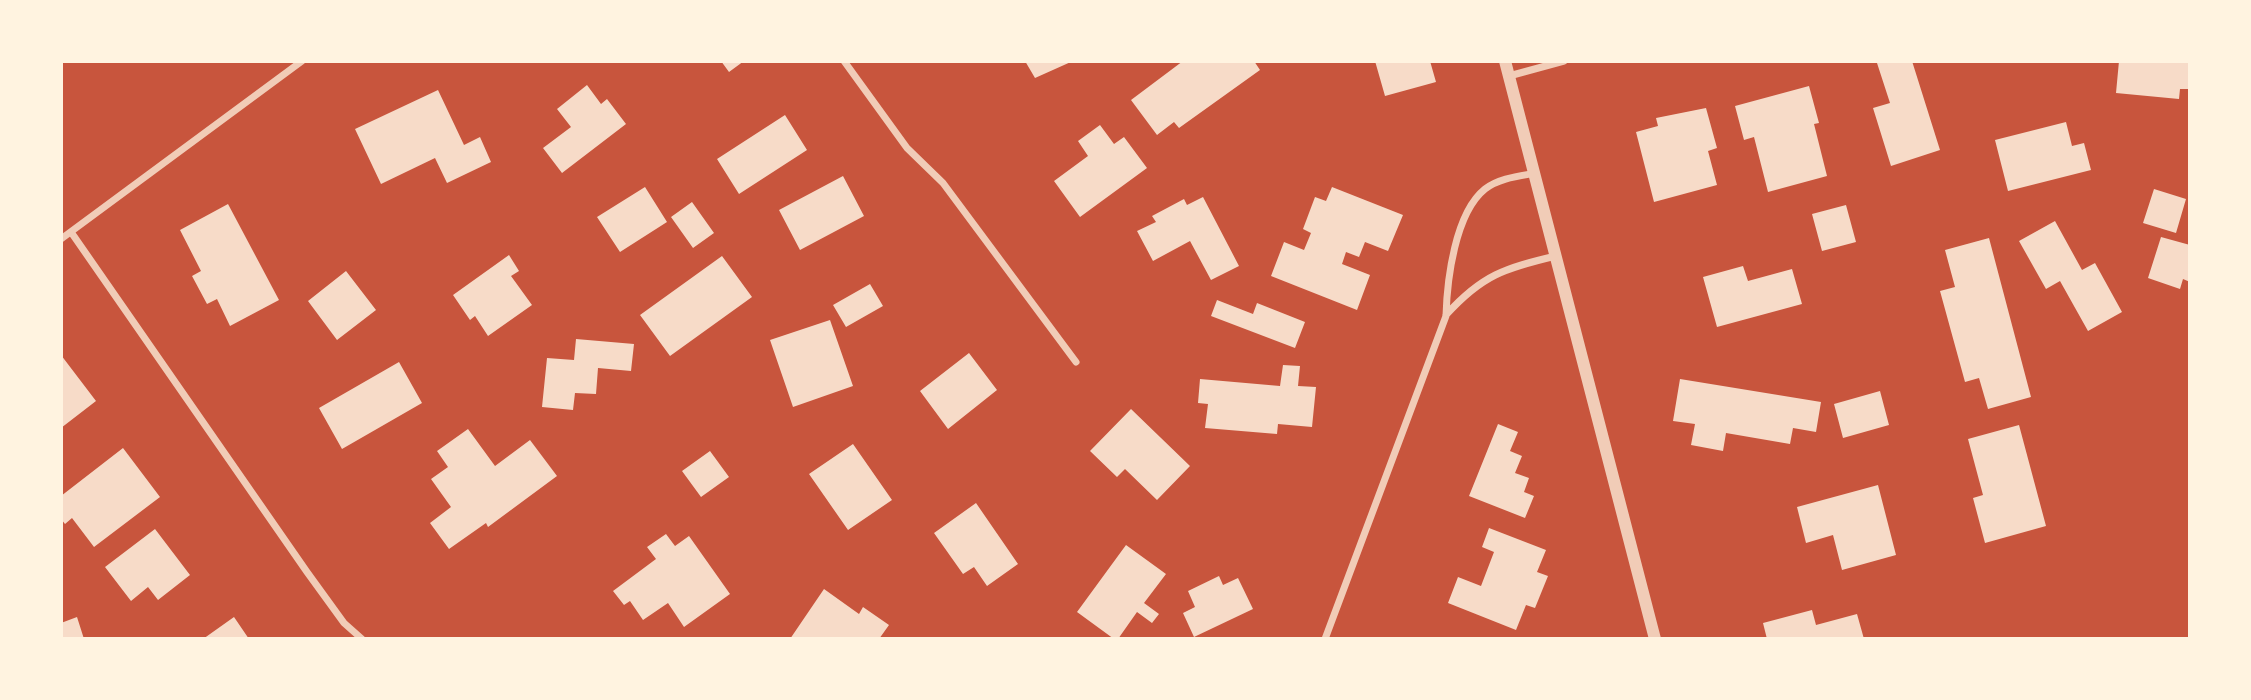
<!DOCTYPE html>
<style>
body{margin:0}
#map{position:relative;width:2251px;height:700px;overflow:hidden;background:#c8553d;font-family:"Open Sans",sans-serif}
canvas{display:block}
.frame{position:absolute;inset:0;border:63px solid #fff3e0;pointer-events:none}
</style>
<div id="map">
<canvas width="2251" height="700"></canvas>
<div class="frame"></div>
</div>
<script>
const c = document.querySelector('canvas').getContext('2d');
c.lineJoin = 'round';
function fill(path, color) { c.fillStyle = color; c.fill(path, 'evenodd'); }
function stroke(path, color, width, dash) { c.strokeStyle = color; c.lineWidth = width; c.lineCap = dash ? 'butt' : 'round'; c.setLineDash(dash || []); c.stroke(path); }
fill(new Path2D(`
 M721 61H744L729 72Z
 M1025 61H1073L1035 78Z
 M1183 61H1254L1260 70 1179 128 1174 122 1157 135 1131 100Z
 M1375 61H1430L1436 82 1385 96Z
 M1883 61H1912L1940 150 1891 166 1873 108 1890 103 1877 63Z
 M2119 61 2190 63 2188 89H2180L2179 99 2116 93Z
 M587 85 601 104 607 99 626 124 562 173 543 148 571 127 557 109Z
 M1809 86 1819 123 1814 124 1827 176 1768 192 1754 137 1744 140 1735 106Z
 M438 90 464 145 480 137 491 162 447 183 435 158 381 184 355 129Z
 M1706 108 1717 148 1708 151 1717 185 1654 202 1636 132 1658 126 1656 118Z
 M785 115 807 150 739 194 717 159Z
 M2066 122 2072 146 2084 143 2091 170 2008 191 1995 140Z
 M1100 125 1114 144 1124 137 1147 168 1080 217 1054 181 1088 156 1078 141Z
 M843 176 864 216 800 250 779 210Z
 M645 187 667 222 620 252 597 217Z
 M1332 187 1403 215 1388 251 1365 242 1359 257 1346 252 1342 264 1370 275 1357 310 1271 276 1284 242 1304 250 1311 233 1303 229 1315 197 1326 201Z
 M2154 189 2186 199 2176 233 2143 223Z
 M1203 197 1239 266 1211 280 1190 241 1153 261 1137 231 1156 222 1152 216 1184 199 1187 205Z
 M692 202 714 233 693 248 671 217Z
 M228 204 279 300 230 326 217 299 207 304 192 276 201 271 180 230Z
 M1846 205 1856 242 1822 251 1812 214Z
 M2055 221 2082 270 2095 263 2122 312 2088 331 2060 281 2046 289 2019 241Z
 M2161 237 2190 245V282L2183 279 2180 289 2148 278Z
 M1989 238 2031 397 1988 409 1979 378 1965 382 1940 291 1955 287 1945 250Z
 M509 255 519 271 511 276 532 305 488 336 475 316 470 320 453 295Z
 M722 256 752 297 670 356 640 315Z
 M1743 266 1748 281 1792 269 1802 304 1717 327 1703 277Z
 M346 271 376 310 337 340 308 301Z
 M870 284 883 306 846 327 833 305Z
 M1217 300 1253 314 1257 303 1305 322 1295 348 1211 316Z
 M830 320 853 386 793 407 770 340Z
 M576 339 634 344 631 371 598 368 596 394 575 393 573 410 542 407 547 358 574 360Z
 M969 353 997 390 948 429 920 391Z
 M61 355 96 401 61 428Z
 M399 362 422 403 342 449 319 408Z
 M1283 365 1300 366 1298 386 1316 387 1312 427 1278 424 1277 434 1205 428 1208 404 1198 403 1200 379 1280 386Z
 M1680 379 1821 402 1816 432 1793 428 1790 444 1726 433 1723 451 1691 445 1695 424 1673 421Z
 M1880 391 1889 425 1843 438 1834 404Z
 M1131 409 1190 466 1157 500 1125 469 1117 477 1090 451Z
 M1498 424 1518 432 1510 451 1522 456 1515 473 1529 478 1524 492 1534 496 1525 518 1469 496Z
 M2019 425 2046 526 1985 543 1973 498 1983 495 1968 439Z
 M468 429 495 466 530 440 557 476 488 527 486 523 449 549 430 523 451 507 431 479 448 467 437 451Z
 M853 444 892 500 848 530 809 474Z
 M123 448 160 497 94 547 72 518 65 524 61 519V496Z
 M710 451 729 477 701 497 682 471Z
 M1878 485 1896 555 1842 570 1833 535 1806 543 1797 507Z
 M976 503 1018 564 987 586 974 567 963 574 934 533Z
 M1489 528 1546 550 1537 572 1548 576 1535 608 1526 605 1516 630 1448 603 1458 577 1481 586 1494 552 1482 547Z
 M155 529 190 575 158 600 148 587 131 601 105 567Z
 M666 534 675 546 689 536 730 594 684 627 668 603 643 620 630 601 624 605 613 591 656 559 647 547Z
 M1126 545 1166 574 1144 603 1159 614 1152 623 1137 612 1118 639H1114L1077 612Z
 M1219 576 1223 585 1238 578 1253 609 1194 637 1183 613 1195 607 1188 591Z
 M824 589 859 614 863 607 889 625 879 639H790Z
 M1812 610 1816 625 1857 614 1864 639H1767L1763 623Z
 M77 617 84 639H61V623Z
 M234 617 249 639H203Z`), '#f7dbc8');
stroke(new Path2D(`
 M844 61 907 148 943 183 1076 362
 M1509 76 1564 61
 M71 232 307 572 344 623 362 639
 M61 239 302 61
 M1446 315C1482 275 1505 268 1556 256
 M1325 639 1446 316C1447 280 1455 213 1485 189 1499 178 1520 176 1536 173`), '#f1ccb7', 7);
stroke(new Path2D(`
 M1505 61 1655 639`), '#f1ccb7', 12);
</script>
